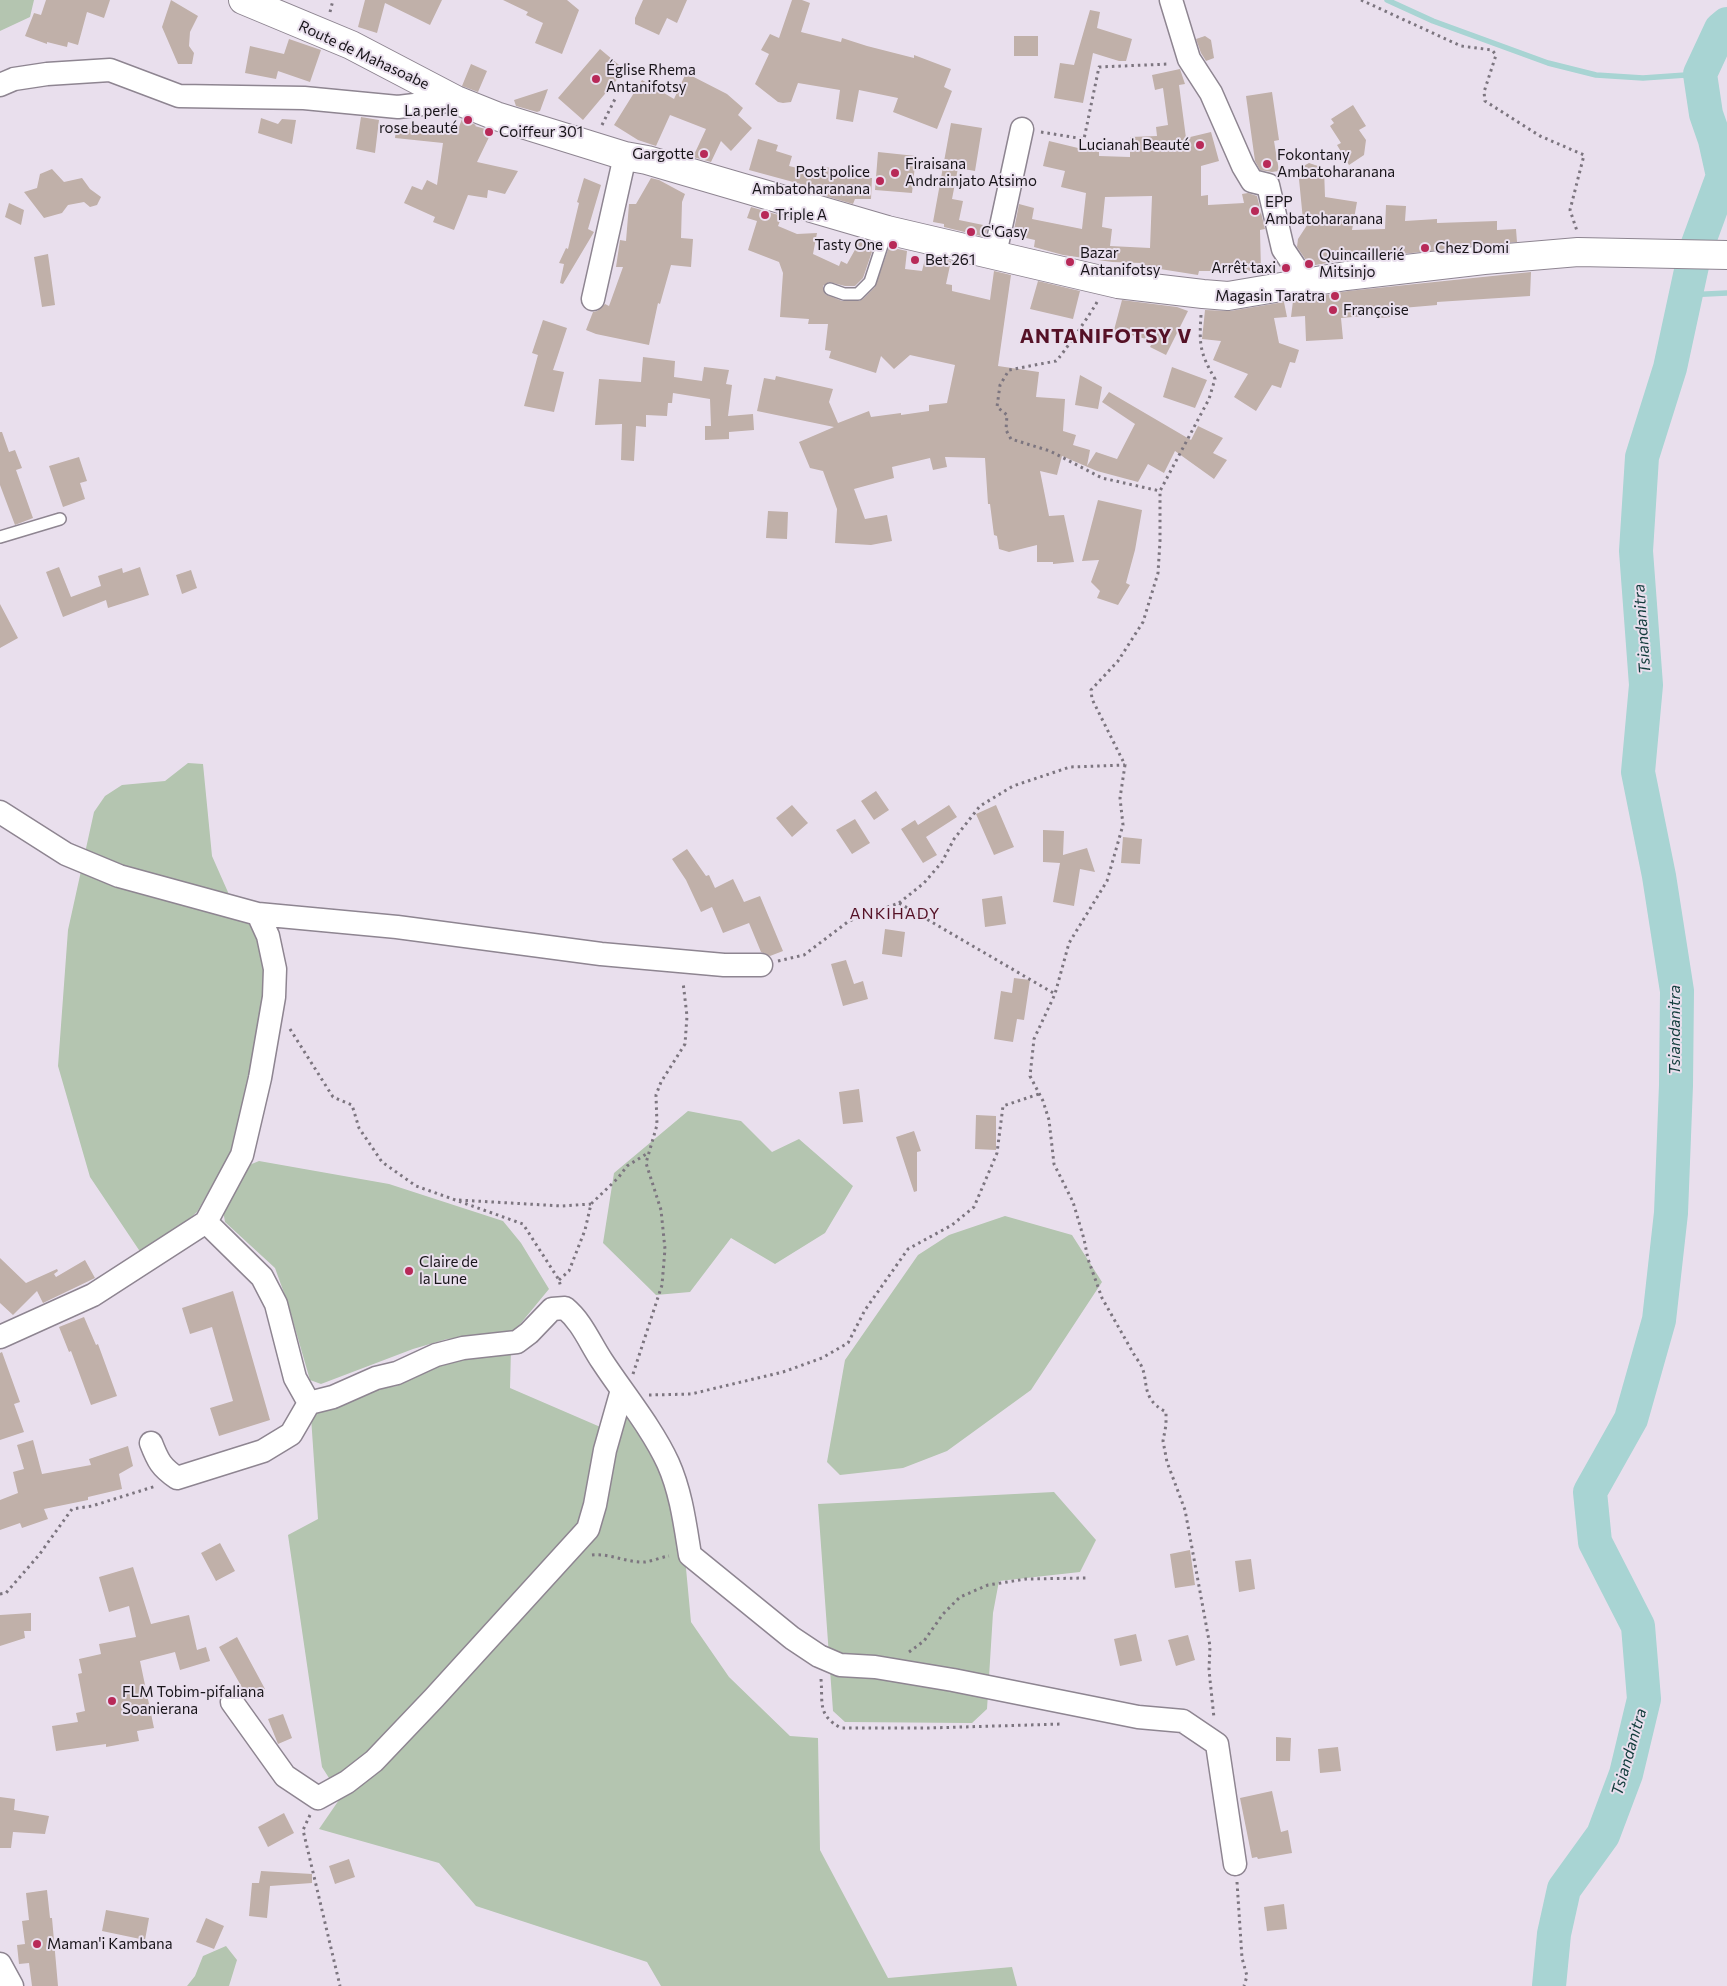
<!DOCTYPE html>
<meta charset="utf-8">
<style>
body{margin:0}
canvas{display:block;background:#e9dfed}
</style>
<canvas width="1727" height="1986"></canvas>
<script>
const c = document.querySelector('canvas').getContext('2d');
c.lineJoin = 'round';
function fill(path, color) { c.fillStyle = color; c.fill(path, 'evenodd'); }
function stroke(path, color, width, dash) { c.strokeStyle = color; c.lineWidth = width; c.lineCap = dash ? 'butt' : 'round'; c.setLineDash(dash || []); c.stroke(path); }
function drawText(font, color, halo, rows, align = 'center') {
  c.font = font + ' Commissioner,sans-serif'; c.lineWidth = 4; c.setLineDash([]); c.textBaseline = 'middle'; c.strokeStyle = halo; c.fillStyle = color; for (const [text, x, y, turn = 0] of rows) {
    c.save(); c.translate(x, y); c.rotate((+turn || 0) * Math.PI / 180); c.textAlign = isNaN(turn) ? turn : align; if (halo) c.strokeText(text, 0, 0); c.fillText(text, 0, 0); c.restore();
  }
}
fill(new Path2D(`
 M0 0H34L30 17 0 31Z
 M188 763 203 764 212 856 231 899 247 908 272 978 232 1150 197 1212 171 1235 141 1253 90 1177 58 1066 68 930 94 812 105 796 122 785 165 781Z
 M688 1111 741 1121 772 1152 799 1139 853 1186 825 1233 775 1264 731 1238 690 1292 656 1295 603 1243 614 1173Z
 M259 1161 389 1184 503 1221 521 1243 549 1289 512 1334 447 1339 413 1349 321 1384 310 1380 288 1304 275 1268 225 1222 223 1210 242 1168Z
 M1005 1216 1072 1235 1102 1282 1031 1390 947 1451 903 1468 840 1475 827 1462 845 1360 918 1255 949 1235Z
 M511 1349 510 1388 612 1432 625 1398 653 1446 683 1536 691 1622 729 1677 790 1736 818 1738 820 1850 888 1978 1012 1967 1017 1986H661L647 1962 476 1906 439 1863 319 1829 341 1797 322 1767 288 1535 318 1519 311 1417 360 1391 397 1386 432 1363Z
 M1054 1492 1096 1540 1080 1572 999 1581 993 1613 987 1709 972 1723 845 1722 833 1711 818 1504Z
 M226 1946 237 1960 229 1986H187L195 1976 203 1956Z`), '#b4c5b0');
stroke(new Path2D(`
 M1387 0 1433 21 1548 63 1596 75 1643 78 1700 74
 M1686 295 1727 293`), '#a8d4d3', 5.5);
stroke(new Path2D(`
 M1549 1986 1554 1934 1564 1889 1603 1835 1626 1774 1644 1699 1638 1626 1595 1542 1590 1492 1631 1419 1659 1320 1671 1213 1676 1085 1677 991 1659 876 1638 772 1646 685 1636 551 1642 457 1670 368 1695 252 1723 176 1715 140 1706 114 1700 74 1721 29 1727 24`), '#a8d4d3', 34);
fill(new Path2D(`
 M46 0H110L104 18 87 12 78 45 68 42 67 47 47 42V44L25 36 34 13 41 15Z
 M171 0 198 16 190 32 189 46 194 53 192 64H178L162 27Z
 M365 0H442L430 25 385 3 377 33 358 27Z
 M503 0H567L579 10 562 54 535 43 543 23 526 15 528 12Z
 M643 0H687L677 23 667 18 659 35 635 24V18Z
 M792 0H802L810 3 801 32 841 42 842 38 867 46 914 58V55L951 69 944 87 952 91 937 129 893 112 898 98 859 90 853 122 836 119 840 90 798 83 791 102 783 103 778 102 755 84 769 54 761 50 770 34 779 38Z
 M1090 10 1100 12 1097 28 1132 39 1126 61H1119L1093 53 1083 103 1054 98 1060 63 1074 65Z
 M1014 36H1038V56H1014Z
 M1205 36 1211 40 1214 58 1206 61 1201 53 1196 39Z
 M289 39 321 50 310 82 278 71 276 79 245 73 250 46 284 54Z
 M600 49 625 70 583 120 558 98Z
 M471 64 487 71 478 92 462 86Z
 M1180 69 1185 84 1179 85 1186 138 1211 132 1219 161 1201 166V196L1208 195V205L1244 203 1242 194 1248 193 1257 196 1265 229 1260 230 1261 271H1199L1198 275 1141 266 1142 263 1112 262 1063 255 1034 247 1035 240 1013 235 1019 204 1034 208 1032 219 1082 229 1086 193 1061 187 1065 171 1043 166 1049 141 1078 148V149L1099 152V156L1130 157V137L1157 136 1156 127 1168 125 1163 88 1155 90 1152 75ZM1152 196 1150 248 1110 246 1112 229 1102 227 1105 197Z
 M686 73 727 94 743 108 738 115 752 128 731 151 721 141 711 162 693 157 706 129 670 115 656 146 638 140 614 125 642 80 674 99Z
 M548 89 540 111 537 112 516 106 514 100Z
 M1272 92 1279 140 1274 141 1279 171 1272 172 1260 170 1255 161 1246 96Z
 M1353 105 1366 126 1359 130 1366 140 1364 155 1349 165 1337 145 1341 143 1330 126 1334 123 1331 119Z
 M361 117 379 120 375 153 356 149Z
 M261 118 278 124 282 119 296 120 292 144 258 133Z
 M462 119 476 125 475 126 492 131 477 162 518 171 505 194 488 190 487 198 468 195 454 230 433 222 435 217 404 203 412 186 422 190 427 180 437 185 443 143 395 138 396 129 459 127Z
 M951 123 982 128 975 171 958 168 952 199 963 201 959 220 988 226 985 237 944 227V224L933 222Z
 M758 139 778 145 776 151 792 156 789 166 819 173 821 166 840 170 839 176 872 178 871 199H855L853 204 818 194 819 189 749 170Z
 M878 152 916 156 912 193 875 190Z
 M1309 163 1324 168 1325 197 1357 202 1352 230 1385 229 1386 205 1406 206 1405 221 1437 219V223L1497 221V230L1516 229 1517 242 1344 260 1310 266 1297 247 1298 239 1311 219 1303 220 1298 169Z
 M52 169 64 182 82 178 90 189 101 197 97 205 90 207 84 202 68 205 62 213 44 218 24 192 37 188 40 174Z
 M584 178 601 185 588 229 594 232 563 284 560 283 564 264 559 263 566 248 568 249 579 203 577 202Z
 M651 178 659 180 685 194 682 202 681 238 693 239 691 267 671 265 660 304 658 303 649 345 596 334 586 330 593 312 597 311 605 304 609 306 623 267H616L620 240 626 241 629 204H636Z
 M9 203 24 210 21 225 5 217Z
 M751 207 782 216 778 226 797 234 817 233 813 254 839 266 841 261 847 264 861 239 875 243 863 278 855 286H845L829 282 823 286 825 294 842 301H859L863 299 875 287 889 247 907 251 905 269 922 271 926 255 951 261 946 284 952 285V291L990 300 994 271 1011 275 998 366 1039 372 1036 397 1065 399 1063 431 1076 435 1073 445 1090 450 1087 466 1096 452 1117 459 1135 424 1102 402 1109 392 1191 440 1198 426 1223 438 1213 453 1227 460 1214 479 1175 451 1164 473 1148 464 1138 482 1097 471 1062 456 1057 475 1040 471 1049 516 1064 515 1074 562 1053 564V562H1037V545L1009 552 999 549 997 536 994 535 990 504H988L985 458 945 457 947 467 933 470 930 458 892 467 894 478 854 489 865 519 887 515 892 541 871 545 835 543 837 509 823 471 810 468 799 442 834 427 757 411 764 378 775 380 776 376 833 389 829 402 838 423 869 411 871 417 901 413V415L929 411V405L947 403 955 365 910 355 894 369 881 356 876 373 829 358 831 351 825 350 828 324H808L809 319 780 317 783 273 779 262 748 250 757 221 747 218Z
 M48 254 55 305 42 307 34 257Z
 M1531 272 1530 296 1437 302V305L1402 308 1403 316 1378 318 1377 315 1341 318 1343 339 1306 341 1305 316 1291 317 1293 301 1348 291Z
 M1038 281 1080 291 1073 319 1030 309Z
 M1122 300 1177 307 1188 311 1166 355 1150 347 1153 341 1114 330Z
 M1284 302 1287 317 1274 318 1279 343 1299 350 1295 363 1290 362 1281 388 1272 385 1256 411 1234 397 1248 374 1213 360 1221 341 1202 339 1205 310 1230 311Z
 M543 320 567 328 553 370 564 372 554 412 524 406 538 355 532 353Z
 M643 357 675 361 674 377 702 381 704 367 729 370 726 384 732 385 728 416 753 414 754 430 729 432V439L705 440V426H711L710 399 673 393 672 403H668L667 416 646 415V427L636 426 634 461 621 460 622 424 595 425 599 379 641 382Z
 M1172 367 1207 380 1195 408 1163 397Z
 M1080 375 1102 387 1098 409 1075 405Z
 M0 432H2L9 452 15 450 22 468 16 470 33 518 15 525 0 485Z
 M79 457 87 481 80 483 85 499 63 507 49 466Z
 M1098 500 1142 510 1135 550 1126 583 1130 585 1118 605 1097 598 1100 591 1091 582 1099 560 1082 561Z
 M768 511 788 512 787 539 766 538Z
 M59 567 71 597 101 586 98 576 122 568 123 573 140 567 149 595 108 608 106 600 63 617 46 572Z
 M191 570 197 588 182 594 176 575Z
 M0 604 18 638 0 648Z
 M876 791 889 810 874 820 861 801Z
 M792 805 808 823 792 837 776 818Z
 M949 805 957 817 926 837 937 855 923 863 901 829 915 820 918 825Z
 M996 805 1014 847 994 855 976 814Z
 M855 819 870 843 852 854 836 830Z
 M1043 830 1064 831 1063 855 1087 848 1095 872 1080 869 1074 906 1053 902 1060 863 1043 862Z
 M1123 837 1142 839 1140 864 1121 863Z
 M687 849 706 876 709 875 715 888 733 879 744 902 760 896 783 951 770 956 761 952 749 923 723 933 712 907 701 912 686 880 672 859Z
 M1002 896 1006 924 985 927 982 899Z
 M885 929 905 932 902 957 882 954Z
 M846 960 854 984 863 981 868 999 843 1006 831 964Z
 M1014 978 1030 980 1024 1020 1017 1019 1013 1042 994 1039 1001 991 1012 993Z
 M859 1089 863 1122 843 1124 839 1092Z
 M976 1115 996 1116V1150L975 1149Z
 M914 1131 921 1151 917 1152V1191L914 1192 896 1137Z
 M0 1258 26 1283 57 1269 58 1271 54 1274 56 1277 85 1260 95 1278 43 1303 37 1291 13 1315 0 1303Z
 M233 1291 270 1420 219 1436 210 1408 233 1401 212 1327 190 1334 182 1308Z
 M84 1317 96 1345 98 1344 117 1396 91 1405 71 1351 69 1352 59 1327Z
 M2 1352 20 1402 14 1404 24 1432 0 1440V1353Z
 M33 1440 42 1474 91 1465 89 1459 128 1446 133 1466 119 1474 122 1489 88 1497V1500L44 1509 48 1519 22 1528 20 1523 0 1530V1500L18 1493 13 1472 24 1469 17 1445Z
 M220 1543 235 1571 216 1581 201 1553Z
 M1190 1550 1195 1585 1175 1588 1170 1554Z
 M1251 1559 1255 1589 1239 1592 1235 1561Z
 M133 1567 151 1624 189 1615 197 1650 206 1647 210 1661 180 1670 175 1652 140 1661 154 1728 137 1731 139 1741 106 1747V1744L56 1751 52 1726 78 1722 76 1713 85 1711 78 1674 82 1673 79 1659 101 1654 99 1644 136 1637 129 1606 109 1612 99 1577Z
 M31 1613V1631H24L25 1638 0 1646V1615Z
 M1136 1634 1142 1661 1120 1666 1114 1639Z
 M1188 1635 1195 1660 1176 1666 1168 1640Z
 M237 1637 265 1689 248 1698 219 1647Z
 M283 1714 292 1738 278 1744 268 1719Z
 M1276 1737 1291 1738 1290 1761H1276Z
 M1338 1747 1341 1771 1320 1773 1318 1749Z
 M1272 1791 1281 1832 1288 1830 1292 1853 1258 1859 1257 1857 1252 1858 1240 1798Z
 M0 1797 15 1799 14 1810 49 1816 45 1834 13 1832 11 1848H0Z
 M284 1813 294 1833 268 1847 258 1827Z
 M349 1859 355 1877 335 1884 329 1866Z
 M261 1871 312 1874V1883L270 1886 267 1918 249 1916 252 1883H259Z
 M47 1890 50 1918H52L58 1986H32L29 1963 19 1964 17 1945 25 1944 22 1921 29 1920 26 1893Z
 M1284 1904 1287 1929 1267 1931 1264 1907Z
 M106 1910 149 1918 145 1940 102 1931Z
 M206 1918 224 1926 214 1949 196 1942Z`), '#c0b0a9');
const service = new Path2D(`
 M830 289 844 294H858L870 282 887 230
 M0 537 60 519`);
const minor = new Path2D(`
 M1171 0 1189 59 1211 93 1243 166 1252 181 1268 185 1283 249 1305 282
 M0 85 14 79 47 74 110 70 179 96 304 98 398 107 456 100
 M995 254 1022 129
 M593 299 625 156
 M0 812 66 854 119 876 258 914 397 927 601 954 724 965H761
 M206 1222 262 1277 276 1304 295 1378 309 1403
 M0 1337 93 1295 206 1222 242 1155 260 1078 274 997 275 969 268 936 258 914
 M151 1443C158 1461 161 1467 177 1478L263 1451 291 1434 309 1403 333 1397 376 1378 397 1373 436 1355 463 1348 517 1342 529 1333 552 1309 565 1308C582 1322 590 1343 602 1361 623 1393 652 1428 668 1463 681 1492 685 1524 690 1555L792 1638 819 1656 840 1665 875 1667 953 1680 1138 1717 1183 1721 1217 1744 1235 1864
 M232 1702 285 1776 318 1798 347 1782 374 1761 434 1698 588 1529 595 1505 605 1450 622 1390
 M0 1964 12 1986`);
const tertiary = new Path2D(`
 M243 0 351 45 456 100 496 116 625 156 647 160 887 230 1118 284 1203 294 1228 296 1346 276 1484 260 1578 252 1727 255`);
stroke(service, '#8e8591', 14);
stroke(minor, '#8e8591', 25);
stroke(tertiary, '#8e8591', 30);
stroke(new Path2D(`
 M1361 0 1461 46 1492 50 1496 55 1484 92 1485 101 1540 136 1584 155 1570 210 1577 231
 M330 12 333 0
 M602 125 615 99
 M1041 132 1084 139 1099 67 1169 64
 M1097 302C1093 310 1061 357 1056 361L1009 370 1000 385 997 407 1007 415 1006 430 1011 439 1050 451 1102 478 1160 491
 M1201 315C1199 345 1200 353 1215 379L1209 399 1160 491V541L1158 573 1143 622 1118 661 1091 690 1092 699 1125 765 1120 798 1123 825 1107 881 1069 943 1055 994 1034 1039 1030 1076 1043 1101 1049 1120 1054 1164 1073 1202 1084 1239 1088 1259 1102 1298 1136 1358C1153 1377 1136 1396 1166 1412V1425L1163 1441 1167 1462 1185 1510 1190 1537 1210 1646 1209 1670 1214 1718
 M899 903 924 883 942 862 954 839 980 806 1013 786 1070 767 1125 765
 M778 961 804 955 849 921 899 903 1055 994
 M290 1029 333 1097 352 1105 359 1128 382 1162 416 1186 523 1224 559 1280 561 1288
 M459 1200 562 1206 591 1204
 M559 1280 569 1271 585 1230 591 1204 618 1178 627 1166 648 1153
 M633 1374 662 1285 665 1249 661 1210 646 1163 657 1125 656 1095 661 1082 685 1044 687 1016 683 982
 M649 1395 691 1394 783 1372 822 1358 848 1343 865 1310 908 1249 952 1225 974 1207 997 1153 1003 1106 1039 1094
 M592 1555C610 1553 627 1563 645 1562 653 1561 662 1557 669 1556
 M0 1594 6 1593 39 1555 72 1509 92 1506 156 1486
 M909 1652 924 1641 943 1614 960 1597 988 1585 1026 1579 1086 1578
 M821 1679C823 1703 817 1715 841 1728H929L1062 1724
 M310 1815 303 1830 340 1986
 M1237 1882 1242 1958 1247 1976 1244 1986`), '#7c757f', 3, [2.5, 4]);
stroke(service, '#fff', 11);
stroke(minor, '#fff', 22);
stroke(tertiary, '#fff', 28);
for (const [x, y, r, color] of [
 [596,79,5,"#b82958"],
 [468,120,5,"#b82958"],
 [489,132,5,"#b82958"],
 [1200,145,5,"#b82958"],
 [704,154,5,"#b82958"],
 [1267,164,5,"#b82958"],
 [895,173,5,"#b82958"],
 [880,181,5,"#b82958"],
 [1255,211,5,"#b82958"],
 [765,215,5,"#b82958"],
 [971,232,5,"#b82958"],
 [893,245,5,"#b82958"],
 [1425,248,5,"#b82958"],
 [915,260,5,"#b82958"],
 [1070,262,5,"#b82958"],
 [1309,264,5,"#b82958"],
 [1286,268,5,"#b82958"],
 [1335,296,5,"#b82958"],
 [1333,310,5,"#b82958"],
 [409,1271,5,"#b82958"],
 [112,1701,5,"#b82958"],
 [37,1944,5,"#b82958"]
]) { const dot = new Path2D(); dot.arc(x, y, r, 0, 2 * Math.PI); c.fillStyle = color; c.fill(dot); stroke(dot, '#e9dfed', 2); }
drawText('15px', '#181419', '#e9dfed', [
 ["Route de Mahasoabe",364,55,25]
]);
drawText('15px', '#181419', '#e9dfed', [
 ["Église Rhema",606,70],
 ["Antanifotsy",606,87],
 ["La perle",458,111,"right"],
 ["rose beauté",458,128,"right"],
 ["Coiffeur 301",499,132],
 ["Lucianah Beauté",1190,145,"right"],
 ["Gargotte",694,154,"right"],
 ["Fokontany",1277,155],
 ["Ambatoharanana",1277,172],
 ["Firaisana",905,164],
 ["Andrainjato Atsimo",905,181],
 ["Post police",870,172,"right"],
 ["Ambatoharanana",870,189,"right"],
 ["EPP",1265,202],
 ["Ambatoharanana",1265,219],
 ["Triple A",775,215],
 ["C'Gasy",981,232],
 ["Tasty One",883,245,"right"],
 ["Chez Domi",1435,248],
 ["Bazar",1080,253],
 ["Antanifotsy",1080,270],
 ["Quincaillerié",1319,255],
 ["Mitsinjo",1319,272],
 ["Bet 261",925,260],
 ["Arrêt taxi",1276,268,"right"],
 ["Magasin Taratra",1325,296,"right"],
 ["Françoise",1343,310],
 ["Claire de",419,1262],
 ["la Lune",419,1279],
 ["FLM Tobim-pifaliana",122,1692],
 ["Soanierana",122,1709],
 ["Maman'i Kambana",47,1944]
], 'left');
drawText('italic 16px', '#113b3b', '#e9dfed', [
 ["Tsiandanitra",1642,629,-94],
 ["Tsiandanitra",1675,1030,-90],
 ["Tsiandanitra",1629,1752,-74]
]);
c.letterSpacing = '1px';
drawText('16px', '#551126', '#e9dfed', [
 ["ANKIHADY",895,914]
]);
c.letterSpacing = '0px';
c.letterSpacing = '1px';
drawText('bold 20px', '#551126', '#e9dfed', [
 ["ANTANIFOTSY V",1106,336]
]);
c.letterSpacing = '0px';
</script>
